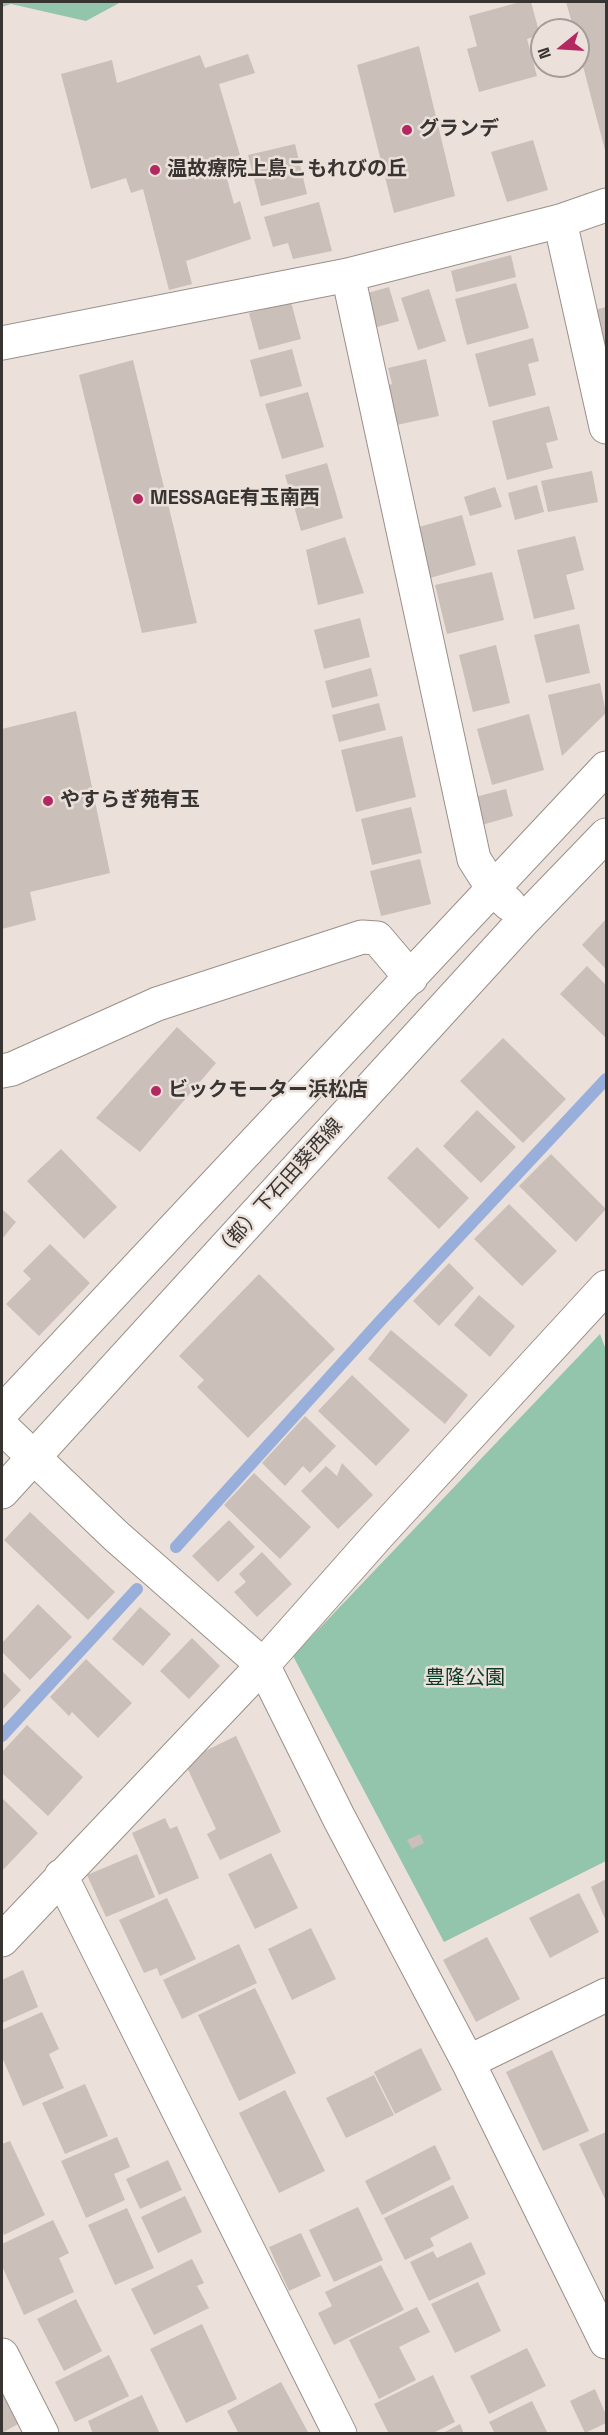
<!DOCTYPE html>
<meta charset="utf-8">
<style>
body{margin:0}
#map{position:relative;width:608px;height:2435px;overflow:hidden;background:#ebe1da;font-family:"Space Grotesk",sans-serif}
canvas{display:block}
.frame{position:absolute;inset:0;border:3px solid #383432;pointer-events:none}
.north{position:absolute;left:530px;top:18px;width:60px;height:60px;box-sizing:border-box;background:#ebe1da;border:2px solid #a39c97;border-radius:50%;rotate:252deg;font-size:16px;font-weight:700;line-height:24px;text-align:center;color:#383432}
.north::after{content:'';display:block;margin:auto;width:21px;height:27px;background:#b42861;clip-path:polygon(50% 0,100% 100%,50% 72%,0 100%)}
</style>
<div id="map">
<canvas width="608" height="2435"></canvas>
<div class="frame"></div>
<div class="north">N</div>
</div>
<script>
const c = document.querySelector('canvas').getContext('2d');
c.lineJoin = 'round';
function fill(path, color) { c.fillStyle = color; c.fill(path, 'evenodd'); }
function stroke(path, color, width, dash) { c.strokeStyle = color; c.lineWidth = width; c.lineCap = dash ? 'butt' : 'round'; c.setLineDash(dash || []); c.stroke(path); }
function drawText(font, color, halo, rows, align = 'center') {
  c.font = font + ' "Space Grotesk","Noto Sans JP",sans-serif'; c.lineWidth = 5; c.setLineDash([]); c.textBaseline = 'middle'; c.strokeStyle = halo; c.fillStyle = color; for (const [text, x, y, turn = 0] of rows) {
    c.save(); c.translate(x, y); c.rotate((+turn || 0) * Math.PI / 180); c.textAlign = isNaN(turn) ? turn : align; if (halo) c.strokeText(text, 0, 0); c.fillText(text, 0, 0); c.restore();
  }
}
fill(new Path2D(`
 M2 2H121L86 21 11 4 2 7Z
 M600 1334 606 1350V1861L444 1942 293 1656Z`), '#92c5ab');
stroke(new Path2D(`
 M176 1547 382 1319 606 1079
 M2 1736 137 1589`), '#98aedb', 12);
fill(new Path2D(`
 M520 2H531L540 35 527 39 537 76 479 92 467 49 477 46 469 16Z
 M566 2H606V154L578 47V30H574Z
 M419 46 455 196 394 213 357 65Z
 M248 54 255 73 219 84 240 155 222 161 234 204 240 201 251 239 186 261 192 284 169 290 143 189 131 193 126 178 91 189 61 74 112 60 117 83 200 55 205 68Z
 M533 140 548 190 507 202 491 152Z
 M295 144 307 194 261 206 248 155Z
 M319 202 332 251 293 259 288 243 273 247 264 217Z
 M511 255 516 277 456 292 451 271Z
 M516 283 529 328 467 345 455 299Z
 M389 287 399 321 366 330 357 296Z
 M429 289 446 341 418 350 401 298Z
 M291 302 301 339 259 350 249 313Z
 M606 307V371L587 312Z
 M533 338 539 361 528 364 536 395 489 407 475 354Z
 M292 349 302 386 260 397 250 360Z
 M426 359 439 416 387 427 379 388 392 384 388 368Z
 M133 360 197 623 142 633 79 375Z
 M308 392 324 447 282 459 265 404Z
 M549 406 558 440 546 443 553 468 507 480 492 421Z
 M327 463 343 518 301 531 285 475Z
 M592 471 598 502 548 512 541 481Z
 M537 485 544 512 515 520 508 493Z
 M495 487 502 507 470 516 464 497Z
 M462 515 476 565 430 578 415 528Z
 M575 536 584 570 566 575 575 609 534 619 517 550Z
 M345 537 364 593 318 605 306 550Z
 M492 572 504 620 447 634 435 585Z
 M360 618 370 657 324 669 314 630Z
 M579 624 590 673 546 683 534 635Z
 M496 645 510 703 473 712 459 655Z
 M371 668 378 696 332 708 325 681Z
 M600 683 606 713 562 756 548 695Z
 M379 703 386 730 339 742 332 715Z
 M76 711 110 873 30 892 36 920 2 929V729Z
 M529 714 544 770 492 785 477 729Z
 M402 736 416 797 356 812 341 750Z
 M506 789 513 816 482 825 475 797Z
 M411 807 422 853 372 865 361 819Z
 M420 859 431 904 381 916 370 871Z
 M606 919V969L582 945Z
 M587 966 606 985V1038L560 994Z
 M177 1027 216 1063 140 1152 96 1118Z
 M503 1038 566 1099 523 1143 460 1081Z
 M477 1110 516 1147 481 1183 443 1146Z
 M417 1147 469 1198 439 1229 387 1178Z
 M61 1149 117 1207 84 1239 27 1181Z
 M551 1154 606 1209 576 1242 519 1186Z
 M509 1204 557 1251 522 1286 474 1239Z
 M2 1209 16 1222 2 1239Z
 M50 1244 90 1283 39 1336 6 1304 31 1279 23 1271Z
 M449 1263 474 1288 439 1326 413 1301Z
 M259 1274 335 1349 248 1438 197 1387 204 1380 179 1356Z
 M479 1295 515 1326 490 1357 454 1325Z
 M391 1330 468 1395 445 1424 368 1359Z
 M352 1375 410 1430 376 1466 318 1411Z
 M305 1416 336 1446 310 1473 303 1466 285 1486 262 1463Z
 M342 1463 373 1495 338 1529 301 1491 326 1466 337 1476Z
 M254 1473 311 1527 280 1559 224 1505Z
 M30 1512 115 1592 88 1620 4 1540Z
 M229 1520 255 1547 218 1582 192 1556Z
 M262 1552 292 1584 257 1617 234 1592 246 1582 239 1574Z
 M38 1604 72 1637 30 1680 2 1652V1643Z
 M140 1607 171 1634 143 1666 112 1639Z
 M192 1638 220 1666 189 1699 160 1671Z
 M86 1659 132 1703 98 1738 72 1712 69 1716 50 1697Z
 M2 1671 21 1690 2 1710Z
 M27 1725 83 1777 48 1816 2 1773V1752Z
 M236 1736 281 1832 220 1860 207 1834 216 1829 184 1761Z
 M2 1798 38 1833 2 1871Z
 M165 1818 170 1829 177 1826 199 1878 159 1895 132 1833Z
 M420 1834 424 1843 412 1849 407 1840Z
 M271 1853 298 1908 255 1929 228 1874Z
 M137 1854 155 1897 106 1917 87 1875Z
 M606 1879V1921L591 1887Z
 M579 1893 599 1932 550 1958 529 1918Z
 M167 1898 196 1959 160 1976 157 1968 144 1973 119 1920Z
 M311 1928 336 1979 292 2000 268 1949Z
 M487 1937 520 1999 476 2022 443 1960Z
 M239 1944 257 1983 182 2019 163 1980Z
 M23 1970 38 2007 2 2023V1980Z
 M255 1988 296 2073 239 2101 198 2015Z
 M42 2012 59 2049 49 2054 64 2088 23 2106 2 2057V2030Z
 M421 2048 442 2090 395 2114 374 2072Z
 M552 2050 589 2131 543 2151 506 2072Z
 M374 2075 394 2115 346 2138 326 2098Z
 M85 2084 108 2136 65 2154 42 2103Z
 M285 2090 325 2171 279 2193 239 2113Z
 M606 2132V2201L579 2144Z
 M117 2137 130 2167 114 2174 125 2200 86 2218 61 2161Z
 M10 2141 45 2215 4 2235 2 2230V2144Z
 M435 2145 451 2179 382 2215 365 2181Z
 M168 2160 182 2190 140 2209 126 2179Z
 M453 2185 469 2218 430 2238 434 2246 405 2260 384 2218Z
 M185 2196 202 2232 158 2253 141 2217Z
 M358 2207 383 2260 334 2282 309 2230Z
 M127 2208 154 2268 115 2285 88 2225Z
 M53 2220 69 2253 59 2258 74 2292 24 2315 2 2266V2244Z
 M301 2233 321 2276 289 2291 269 2247Z
 M471 2242 486 2274 429 2301 410 2262 433 2251 437 2258Z
 M192 2259 204 2283 197 2286 209 2308 154 2335 131 2289Z
 M381 2265 404 2310 334 2345 318 2313 332 2306 325 2292Z
 M478 2282 501 2331 455 2353 431 2304Z
 M76 2299 102 2351 64 2371 37 2319Z
 M417 2307 430 2332 399 2347 416 2380 379 2399 349 2340Z
 M202 2324 237 2399 186 2423 150 2349Z
 M527 2348 546 2386 489 2414 470 2376Z
 M109 2355 129 2396 75 2422 55 2382Z
 M433 2375 455 2422 431 2434H389L374 2404Z
 M281 2382 309 2434H239L227 2411Z
 M595 2389 606 2415V2423L585 2433 570 2401Z
 M2 2391 18 2424 2 2433Z
 M142 2395 160 2434H93L88 2421Z
 M532 2401 548 2434H495L489 2422Z
 M460 2424 464 2434H441Z`), '#cabfb9');
const minor = new Path2D(`
 M560 221 606 427
 M348 275 474 859 493 889 509 904
 M2 343 348 275 560 221 606 205
 M2 1071 12 1069 157 1004 362 937 377 938 411 978
 M2 1412 606 768
 M2 1427 116 1536 263 1665 339 1818 468 2062
 M2 1492 524 920 606 835
 M61 1876 340 2434
 M2 1940 263 1665 379 1534 606 1287
 M606 1995 468 2062 606 2342
 M2 2355 42 2434`);
stroke(minor, '#9a9089', 35);
stroke(minor, '#fff', 33);
for (const [x, y, r, color] of [
 [407,130,6,"#b42861"],
 [155,170,6,"#b42861"],
 [138,499,6,"#b42861"],
 [48,801,6,"#b42861"],
 [156,1091,6,"#b42861"]
]) { const dot = new Path2D(); dot.arc(x, y, r, 0, 2 * Math.PI); c.fillStyle = color; c.fill(dot); stroke(dot, '#ebe1da', 2); }
drawText('bold 20px', '#383432', '#ebe1da', [
 ["グランデ",419,130],
 ["温故療院上島こもれびの丘",167,170],
 ["MESSAGE有玉南西",150,499],
 ["やすらぎ苑有玉",60,801],
 ["ビックモーター浜松店",168,1091]
], 'left');
drawText('20px', '#383432', '#ebe1da', [
 ["（都）下石田葵西線",279,1189,-48]
]);
drawText('20px', '#0a3a27', '#ebe1da', [
 ["豊隆公園",465,1679]
]);
</script>
